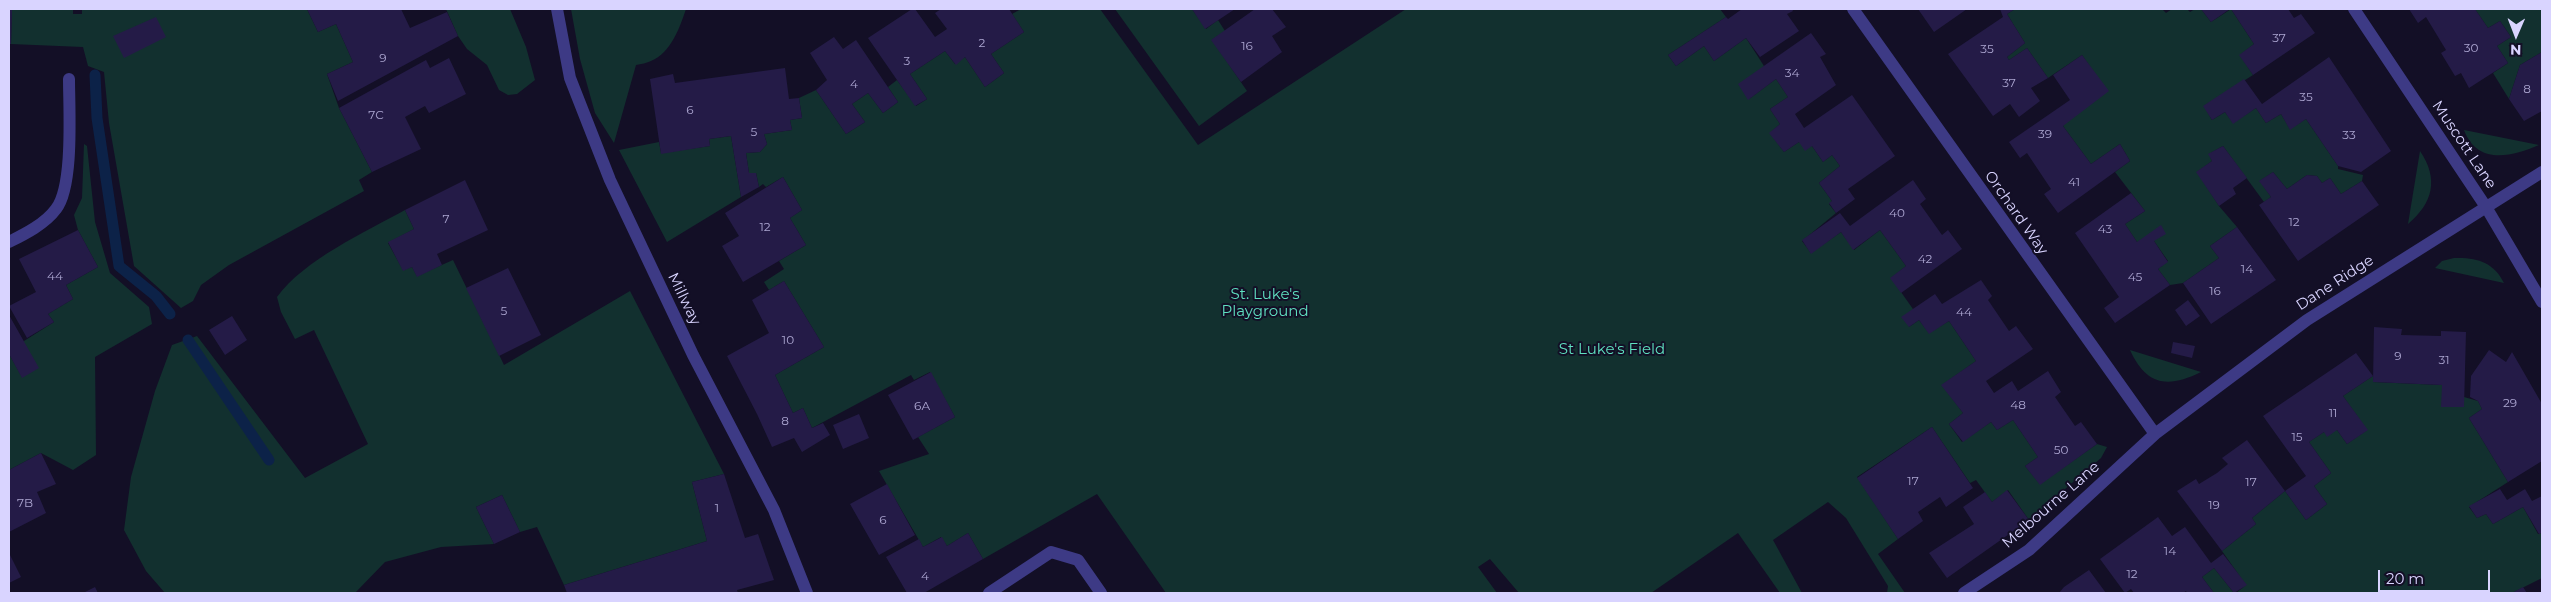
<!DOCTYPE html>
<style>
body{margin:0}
#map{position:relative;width:2551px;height:602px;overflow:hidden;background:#130f26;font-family:Montserrat,sans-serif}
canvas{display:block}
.frame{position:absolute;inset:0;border:10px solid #d9d4ff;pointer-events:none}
.north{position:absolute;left:2491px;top:10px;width:50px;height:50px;-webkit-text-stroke:4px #130f26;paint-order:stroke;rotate:181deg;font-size:14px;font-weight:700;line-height:20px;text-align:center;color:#d9d4ff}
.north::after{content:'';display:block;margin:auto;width:18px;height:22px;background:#d9d4ff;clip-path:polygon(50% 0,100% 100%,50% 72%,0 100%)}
.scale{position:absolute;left:2378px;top:570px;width:112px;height:22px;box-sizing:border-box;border:2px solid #d9d4ff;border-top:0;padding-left:6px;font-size:15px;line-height:18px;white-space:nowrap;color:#d9d4ff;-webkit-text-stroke:4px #130f26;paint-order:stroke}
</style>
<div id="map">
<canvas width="2551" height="602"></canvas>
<div class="frame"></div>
<div class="north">N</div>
<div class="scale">20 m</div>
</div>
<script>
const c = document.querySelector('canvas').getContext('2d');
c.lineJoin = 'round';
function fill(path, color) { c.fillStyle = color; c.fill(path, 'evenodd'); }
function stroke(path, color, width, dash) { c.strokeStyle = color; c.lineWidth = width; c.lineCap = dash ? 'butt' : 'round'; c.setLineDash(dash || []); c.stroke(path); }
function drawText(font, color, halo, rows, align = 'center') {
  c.font = font + ' Montserrat,sans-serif'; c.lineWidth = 4; c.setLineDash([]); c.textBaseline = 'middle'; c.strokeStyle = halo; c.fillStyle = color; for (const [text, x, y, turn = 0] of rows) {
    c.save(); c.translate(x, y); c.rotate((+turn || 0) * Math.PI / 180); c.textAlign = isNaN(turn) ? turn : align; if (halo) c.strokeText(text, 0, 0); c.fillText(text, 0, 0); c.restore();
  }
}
fill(new Path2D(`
 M12 9H73V14H82V9H307L318 32 336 24 353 62 327 74 339 108 372 172 359 180 364 191 229 265 201 285 193 301 181 308 134 266 109 123 104 72 88 66 83 47 11 44Z
 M446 9H510L526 47 535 80 517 94 508 95 499 90 487 65 467 49 458 36Z
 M571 9H686C680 27 671 53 651 61 647 63 641 64 636 65L614 143 595 113 580 59Z
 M1021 9H1100L1198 145 1406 9H1720L1726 17 1668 55 1676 66 1704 46 1714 61 1746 38 1764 66 1749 99 1776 79 1788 97 1770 109 1780 124 1770 133 1784 152 1799 142 1812 146 1823 162 1832 155 1840 166 1819 183 1832 201 1829 204 1836 213 1802 241 1811 253 1841 232 1854 250 1880 230 1906 266 1891 278 1913 309 1909 327 1919 320 1929 333 1949 321 1976 361 1942 385 1963 413 1949 424 1962 442 1991 422 1997 430 2013 420 2038 457 2025 466 2040 484 2097 444 2107 447 2101 458 2029 520 2008 490 1992 502 1976 480 1970 483 1932 427 1857 477 1898 539 1878 554 1905 593H1887L1888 586 1846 518 1828 502 1773 540 1802 593H1780L1738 533 1651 593H1519L1490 559 1478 567 1497 593H1166L1097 494 983 559 968 533 947 546 941 537 923 547 879 471 929 454 918 437 955 417 930 372 914 380 911 375 812 428 803 408 793 413 775 375 824 347 784 281 769 290 764 282 784 269 779 261 806 245 790 218 802 210 783 177 766 187 763 184 759 187 756 173H749L746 153 760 152 767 144 764 134 792 130 790 120 802 118 799 98 816 90 846 134 865 122 852 104 868 93 883 113 898 102 888 87 897 80 916 106 927 99 910 74 945 51 955 64 965 57 985 87 1004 73 991 54 1024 32 1012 14Z
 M1115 9H1192L1206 29 1218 20 1225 31 1212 40 1247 91 1199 126Z
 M2015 9H2162L2166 13 2172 9H2187L2190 12 2195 9H2201L2211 22 2231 9 2254 44 2240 55 2253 75 2204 106 2212 120 2225 112 2233 123 2256 108 2266 123 2281 114 2290 129 2306 119 2338 166V169L2363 175 2362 181 2341 194 2330 178 2322 183 2317 176 2307 175 2287 189 2273 172 2260 181 2271 197 2264 202 2223 146 2209 154 2212 161 2197 172 2219 206 2237 227 2210 246 2219 258 2183 283 2170 285 2158 269 2168 261 2154 241 2137 242 2125 224 2145 211 2115 172 2130 161 2120 144 2091 164 2063 126 2098 78 2082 55 2048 78 2027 48 2009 60 2007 57 2025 43 2007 14Z
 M2475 9H2542V52L2520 65 2509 99 2493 73 2508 63 2497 46 2511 37 2500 21 2488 28Z
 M2464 130 2539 145C2511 157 2477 165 2464 130Z
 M731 136 741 197 667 242 619 150 659 142 661 153 710 146 709 139Z
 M84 144 87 146 95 222 110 273 149 307 152 324 95 357 96 455 73 470 41 453 9 470V354L22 377 24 341 54 322 48 314 73 299 66 285 98 267 78 230 74 215 82 198Z
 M2420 151C2439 179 2433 203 2408 224Z
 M405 210 414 229 388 243 403 270 412 267 417 276 453 260 504 365 630 291 724 474 692 482 707 541 564 585 537 527 520 532 502 495 476 507 494 544 441 547 385 562 355 593H165L146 571 124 530 131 477 155 391 172 345 197 336 305 478 368 444 314 330 295 339 281 312 277 297C304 260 365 232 405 210Z
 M2454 258C2476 257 2494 262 2504 283L2435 268 2442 261Z
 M2130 350 2201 372C2167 389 2146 385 2130 350Z
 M2373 376V382L2442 385V407H2464V397L2478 401 2482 409 2469 418 2508 482 2469 507 2477 518 2486 514 2493 524 2523 507 2538 534 2542 533V578L2512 593H2236L2246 585 2222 551 2256 524 2252 518 2285 491 2306 520 2327 504 2314 486 2331 473 2309 442 2324 432 2337 430 2347 444 2367 430 2343 396Z
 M2214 568 2234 593H2214L2202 577Z`), '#12302f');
stroke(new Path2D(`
 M95 75 97 118 119 266 156 296 170 314
 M188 340 269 460`), '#0c2248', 11);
fill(new Path2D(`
 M9 9H12L11 44H9Z
 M307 9H401L410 28 447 12 458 36 338 101 327 74 353 62 336 24 318 32Z
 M912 9H915L935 37 947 29 935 13 941 9H1009L1024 32 991 54 1004 73 985 87 965 57 956 65 945 51 910 74 927 99 915 106 868 38Z
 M1192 9H1235L1205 29Z
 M1255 9H1272L1286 27 1272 36 1282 52 1241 82 1211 40Z
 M1742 9H1792L1793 11 1787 14 1799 31 1760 57 1746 38 1714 61 1704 46 1676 66 1668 55 1726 17 1728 19Z
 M1918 9H1967L1934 32Z
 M2000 9H2015L2007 14 2025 43 2007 57 2009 60 2027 48 2048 78 2031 88 2040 101 2019 117 2010 104 1993 116 1948 54 2003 17Z
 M2201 9H2230L2211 22Z
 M2231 9H2288L2294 18 2301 14 2315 33 2253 75 2239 55 2254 44Z
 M2409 9H2475L2488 28 2500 21 2511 37 2497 46 2508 63 2469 88 2461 73 2455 76 2441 53 2446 50 2426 17 2418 23Z
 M156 17 166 37 124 58 113 36Z
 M1811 33 1826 54 1820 57 1836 85 1795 114 1804 128 1852 95 1895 156 1848 189 1855 199 1836 213 1829 203 1832 201 1819 183 1840 166 1832 155 1823 162 1812 146 1805 151 1799 142 1784 152 1769 133 1780 124 1770 109 1788 97 1776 79 1748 100 1738 84Z
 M834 37 843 49 856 40 898 102 883 113 868 93 852 104 865 122 846 134 816 90 827 80 810 53Z
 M2542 52V111L2524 121 2509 99 2520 65Z
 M2082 55 2109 91 2063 126 2091 164 2120 144 2130 161 2058 213 2044 194 2051 189 2027 153 2020 158 2009 142 2070 100 2053 75Z
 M2329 57 2391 151 2361 172 2338 166 2306 119 2290 130 2281 114 2266 123 2256 108 2233 124 2225 112 2212 120 2203 106 2244 79 2262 104Z
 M449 58 466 94 429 113 425 106 405 117 421 149 372 172 339 108 426 60 430 68Z
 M785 68 789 99 799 98 802 118 790 120 792 130 764 134 767 144 760 152 746 153 749 173H756L759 187 741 197 731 136 709 139 710 146 661 154 650 79 673 74 675 83Z
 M2223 146 2247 178 2233 188 2236 194 2219 206 2196 172 2212 161 2208 154Z
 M2273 172 2287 189 2307 175 2317 176 2322 183 2330 178 2341 194 2362 181 2379 205 2298 261 2259 205 2271 197 2259 181Z
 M783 177 802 210 790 218 806 245 743 282 722 246 739 236 725 213Z
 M465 180 488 230 437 254 442 265 417 277 412 267 403 271 388 242 414 229 405 210Z
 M1913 180 1926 199 1920 204 1942 235 1948 230 1962 249 1901 293 1890 278 1906 266 1880 230 1853 250 1841 232 1811 254 1802 240 1840 213 1850 226Z
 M2131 193 2145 211 2125 224 2137 242 2161 225 2166 234 2154 241 2168 262 2158 269 2170 285 2115 323 2104 308 2119 297 2075 233Z
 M2237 227 2276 280 2211 324 2183 283 2219 258 2210 246Z
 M78 230 98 267 66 285 73 299 48 314 54 322 27 338 9 306 36 292 19 259Z
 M508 268 541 335 499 356 466 288Z
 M1981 280 1992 296 1988 300 2009 331 2016 326 2033 349 1986 381 1994 393 2012 381 2018 391 2048 371 2061 392 2055 397 2075 426 2081 422 2097 444 2040 485 2025 466 2038 457 2013 420 1997 430 1991 422 1963 442 1949 424 1963 413 1941 385 1976 361 1949 321 1929 334 1919 320 1909 327 1901 317 1935 294 1942 304Z
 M784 281 824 347 775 375 793 413 803 408 812 428 823 423 830 435 802 452 794 438 772 447 757 414 727 356 769 333 752 300Z
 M2188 300 2200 316 2186 326 2175 310Z
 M9 315 39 368 22 378 9 354Z
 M232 316 247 340 225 355 209 330Z
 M2374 327 2402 329 2401 335 2441 336V331L2466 332 2464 407H2441L2442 385 2373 382Z
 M2173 342 2195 346 2192 358 2171 353Z
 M2489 350 2506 362 2512 352 2542 404V461L2508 482 2469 418 2482 409 2478 401 2470 397 2471 376Z
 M2356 353 2373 376 2343 396 2368 430 2347 444 2337 430 2327 437 2324 432 2309 442 2331 473 2314 486 2327 504 2306 520 2285 491 2252 518 2256 524 2222 551 2177 491 2196 479 2199 484 2217 473 2228 464 2222 458 2247 440 2285 491 2306 476 2263 416Z
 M931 372 955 417 913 440 888 395Z
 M859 414 869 438 843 449 833 425Z
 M1932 427 1973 488 1946 507 1940 497 1918 512 1923 521 1898 539 1857 478Z
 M41 453 56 484 37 492 46 513 9 532V470Z
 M724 474 745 538 758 534 774 580 737 590 738 593H567L564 585 707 541 692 482Z
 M887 484 915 535 879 555 850 504Z
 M2500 489 2507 500 2525 489 2532 501 2542 496V533L2539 534 2523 507 2493 524 2486 514 2477 518 2469 506Z
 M2007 490 2029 520 1947 578 1929 553 1974 524 1963 507 1985 492 1992 502Z
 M502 495 520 532 494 544 476 507Z
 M2158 517 2172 536 2185 527 2211 563 2223 554 2247 585 2234 593 2214 568 2202 577 2214 593H2187L2186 591 2183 593H2134L2131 589 2125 593 2100 559Z
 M968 533 983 559 924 593H907L886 557 919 539 923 547 942 537 947 546Z
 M9 553 21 577 9 583Z
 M2089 570 2106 593H2059L2064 587Z
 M95 587 98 593H83Z
 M2523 587 2527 593H2512Z`), '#241b47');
stroke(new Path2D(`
 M9 242C25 234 45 224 56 209 74 186 69 109 69 79
 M989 593 1051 552 1078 560 1101 593`), '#3d3a85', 12);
stroke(new Path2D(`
 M557 9 570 78 610 180 693 355 774 510 807 593
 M1853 9 2155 434
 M2354 9 2486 207 2542 302
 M1964 593 2029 550 2155 434 2307 320 2542 172`), '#3d3a85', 12);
drawText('12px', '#aca6d1', null, [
 ["37",2279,38],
 ["2",982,43],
 ["16",1247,46],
 ["30",2471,48],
 ["35",1987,49],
 ["9",383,58],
 ["3",907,61],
 ["34",1792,73],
 ["37",2009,83],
 ["4",854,84],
 ["8",2527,89],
 ["35",2306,97],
 ["6",690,110],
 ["7C",376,115],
 ["5",754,132],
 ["39",2045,134],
 ["33",2349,135],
 ["41",2074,182],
 ["40",1897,213],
 ["7",446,219],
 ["12",2294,222],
 ["12",765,227],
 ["43",2105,229],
 ["42",1925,259],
 ["14",2247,269],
 ["44",55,276],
 ["45",2135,277],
 ["16",2215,291],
 ["5",504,311],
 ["44",1964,312],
 ["10",788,340],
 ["9",2398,356],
 ["31",2444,360],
 ["29",2510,403],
 ["48",2018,405],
 ["6A",922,406],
 ["11",2333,413],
 ["8",785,421],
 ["15",2297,437],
 ["50",2061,450],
 ["17",1913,481],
 ["17",2251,482],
 ["7B",25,503],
 ["19",2214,505],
 ["1",717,508],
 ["6",883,520],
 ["14",2170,551],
 ["12",2132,574],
 ["4",925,576]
]);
drawText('15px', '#d9d4ff', '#130f26', [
 ["Muscott Lane",2464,145,56],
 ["Orchard Way",2016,213,55],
 ["Dane Ridge",2335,283,-33],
 ["Millway",684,299,64],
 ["Melbourne Lane",2051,505,-41]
]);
drawText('15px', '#5fe0c0', '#130f26', [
 ["St. Luke's",1265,295],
 ["Playground",1265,312],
 ["St Luke's Field",1612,350]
]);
</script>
